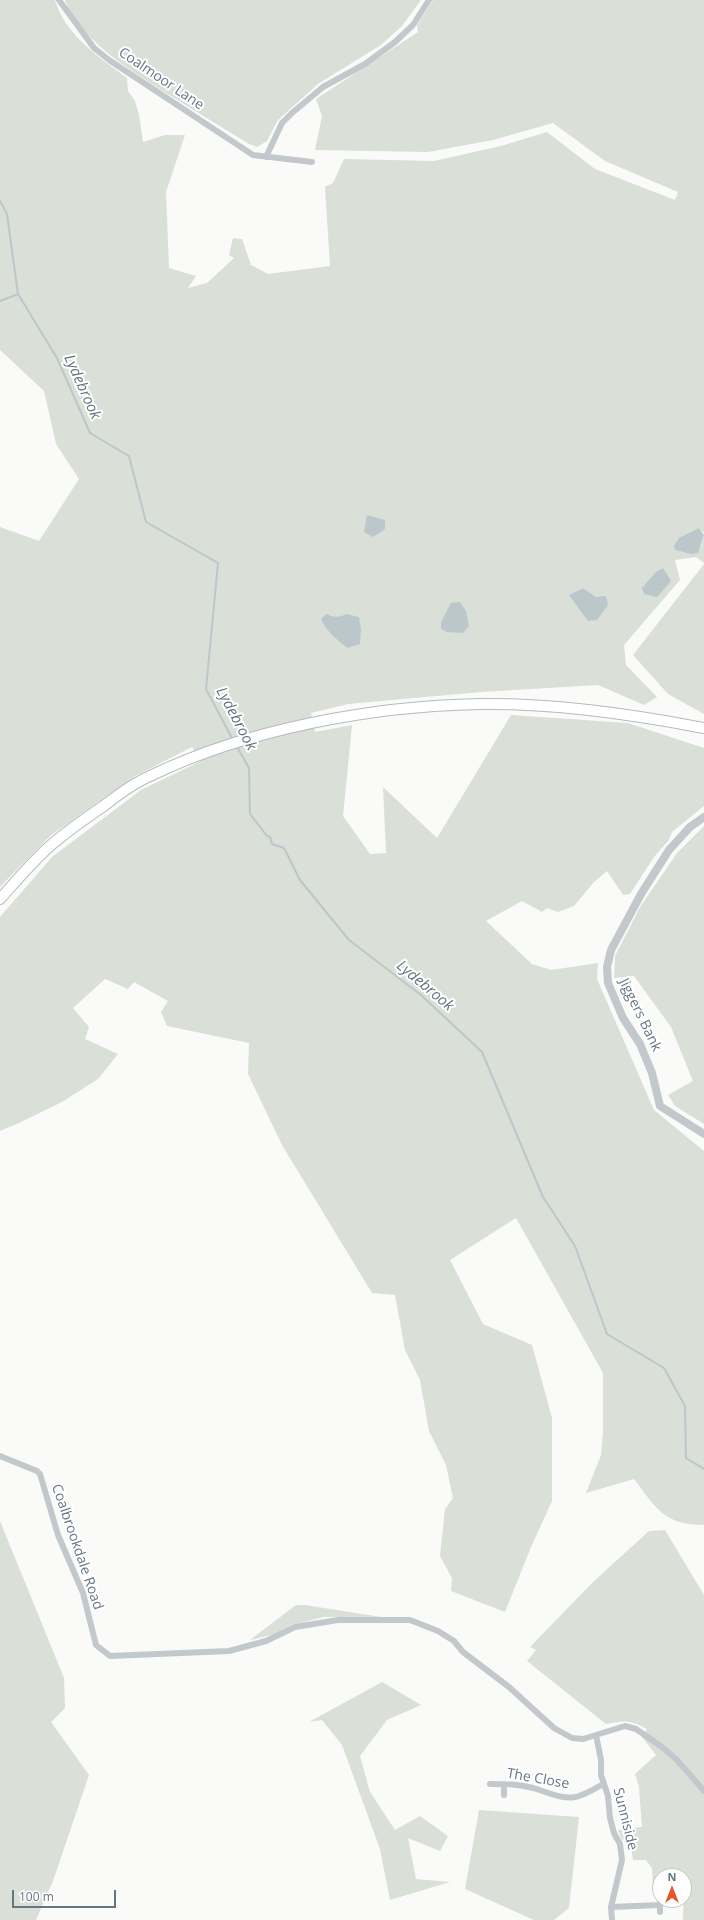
<!DOCTYPE html>
<style>
body{margin:0}
#map{position:relative;width:704px;height:1920px;overflow:hidden;background:#fafaf8;font-family:"Open Sans",sans-serif}
canvas{display:block}
.north{position:absolute;left:652px;top:1868px;width:40px;height:40px;box-sizing:border-box;background:#fff;border:1px solid #c1c8cd;border-radius:50%;rotate:0deg;font-size:11px;font-weight:700;line-height:16px;text-align:center;color:#657683}
.north::after{content:'';display:block;margin:auto;width:14px;height:18px;background:#e4572e;clip-path:polygon(50% 0,100% 100%,50% 72%,0 100%)}
.scale{position:absolute;left:12px;top:1890px;width:104px;height:18px;box-sizing:border-box;border:2px solid #657683;border-top:0;padding-left:5px;font-size:12px;line-height:14px;white-space:nowrap;color:#657683;-webkit-text-stroke:3px #fff;paint-order:stroke}
</style>
<div id="map">
<canvas width="704" height="1920"></canvas>
<div class="north">N</div>
<div class="scale">100 m</div>
</div>
<script>
const c = document.querySelector('canvas').getContext('2d');
c.lineJoin = 'round';
function fill(path, color) { c.fillStyle = color; c.fill(path, 'evenodd'); }
function stroke(path, color, width, dash) { c.strokeStyle = color; c.lineWidth = width; c.lineCap = dash ? 'butt' : 'round'; c.setLineDash(dash || []); c.stroke(path); }
function drawText(font, color, halo, rows, align = 'center') {
  c.font = font + ' "Open Sans",sans-serif'; c.lineWidth = 4; c.setLineDash([]); c.textBaseline = 'middle'; c.strokeStyle = halo; c.fillStyle = color; for (const [text, x, y, turn = 0] of rows) {
    c.save(); c.translate(x, y); c.rotate((+turn || 0) * Math.PI / 180); c.textAlign = isNaN(turn) ? turn : align; if (halo) c.strokeText(text, 0, 0); c.fillText(text, 0, 0); c.restore();
  }
}
fill(new Path2D(`
 M0 0H55C65 35 99 57 127 78L128 91 135 101 139 115 143 142 165 135H185L166 192 169 268 196 276 188 288 207 283 234 258 229 255 233 238 242 239 251 265 268 274 330 266 325 187 333 183 344 159 434 161 501 146 547 132 595 169 675 200 678 192 605 161 553 123 493 140 428 152 315 150 322 116 316 99 418 32 417 25 433 0H704V533L699 528 675 550 690 554 701 546 704 535V563L696 557 675 560 680 580 624 645 626 665 657 697 644 705 598 685 481 692 348 704 311 713 315 732 352 725 343 816 370 854 386 853 383 787 437 838 511 715 628 723 704 748V806L672 832 669 840 654 857 630 894 623 895 607 871 594 882 574 906 558 912 547 908 542 912 522 901 486 921 532 964 551 970 598 963 597 979 654 1110 704 1151V1525C664 1525 656 1508 634 1479L586 1493 601 1455 603 1433V1373L516 1218 450 1260 483 1324 532 1345 552 1418V1501L531 1547 505 1612 451 1591 452 1578 440 1556 445 1509 453 1498 446 1465 429 1431 420 1380 405 1350 395 1295 372 1293 282 1145 248 1074 249 1043 167 1026 161 1012 168 1001 134 982 128 989 105 979 73 1008 89 1027 85 1039 118 1054 98 1079 62 1102 19 1123 0 1131V917L52 857 141 790 201 761 192 747 135 776 50 836 0 887V527L39 541 79 479 56 444 44 391 0 350ZM583 588 596 597 569 595Z
 M65 0H421L402 26 381 45 318 84 278 120 267 141 257 147 249 144C224 129 199 113 174 98 136 74 82 43 65 0Z
 M704 564V714L668 694 633 655Z
 M704 826V1124L675 1106 668 1095 693 1081 671 1027 634 976 614 978 615 956 640 907 677 853Z
 M0 1521 64 1678 65 1708 51 1722 89 1775 53 1881 36 1920H0Z
 M665 1530 704 1595V1920H683L684 1876H660V1890L653 1892 652 1868 646 1860H633L630 1839 622 1840 618 1830 642 1827 639 1787 635 1774 656 1755 642 1737 647 1729C631 1720 625 1720 606 1724L527 1661 536 1650 530 1647 593 1582 649 1531Z
 M296 1605H305L381 1617H324L291 1625 275 1634 250 1640Z
 M382 1682 421 1705 387 1720 360 1756 370 1792 395 1830 420 1816 448 1836 440 1851 408 1838 416 1879 450 1882 390 1900 380 1849 342 1745 322 1720 309 1722Z
 M479 1810 579 1817 569 1908 554 1920H534L465 1889Z`), '#dadfd7');
fill(new Path2D(`
 M367 515 385 520V529L373 537 364 532Z
 M699 528 704 535 698 553 690 554 675 550 674 546 679 538Z
 M663 568 671 581 657 597 644 594 642 588 656 572Z
 M583 588 596 597 606 596 608 605 597 620 588 621 569 595Z
 M460 602 466 611 469 626 463 633 447 632 441 629V622L451 603Z
 M326 614C333 617 339 618 346 614L359 617 361 629 360 644 348 648C337 640 327 632 321 619Z`), '#bbc7cb');
stroke(new Path2D(`
 M0 201 7 214 18 294 57 358 90 433 129 456 146 522 218 563 206 689 233 740
 M0 301 18 294
 M236 745 249 768 250 814 267 836 270 837 272 844 284 848 300 880 349 940 421 995 482 1052 543 1197 575 1246 607 1334 664 1368 685 1406 686 1458 704 1469`), '#bbc7cb', 2);
const primary = new Path2D(`
 M0 899C16 881 32 862 50 846 67 831 86 818 105 805 119 794 134 783 150 776 247 729 372 706 480 704 553 703 632 714 704 728`);
stroke(primary, '#b5babe', 12);
stroke(new Path2D(`
 M59 0 94 48 109 60 253 155 312 162
 M266 157 282 123 292 113 323 87 365 64 395 42 413 25 429 0
 M0 1456 37 1471 40 1474 58 1535 83 1593 96 1645 110 1656 229 1651 266 1641 295 1627 338 1620H410L438 1631 454 1641 463 1652 509 1687 554 1728 572 1738 583 1739 625 1726 636 1729 662 1747 677 1760 704 1791
 M596 1735 601 1760V1775L608 1796 610 1818 614 1833 620 1844 622 1860 611 1907 612 1920
 M490 1784C505 1784 519 1784 533 1788 568 1799 570 1804 603 1784
 M504 1784V1795
 M660 1900V1912
 M611 1907 660 1905`), '#c3c8cc', 6);
stroke(new Path2D(`
 M704 817 690 827 669 850 641 894 611 950 607 967 608 983 623 1018 640 1044 652 1073 660 1106 704 1134`), '#c3c8cc', 8);
stroke(primary, '#fff', 10);
drawText('14px', '#657683', '#fff', [
 ["Coalmoor Lane",161,79,34],
 ["Jiggers Bank",640,1015,64],
 ["Coalbrookdale Road",77,1547,71],
 ["The Close",538,1779,10],
 ["Sunniside",625,1819,76]
]);
drawText('italic 15px', '#60757c', '#fff', [
 ["Lydebrook",82,387,66],
 ["Lydebrook",236,719,62],
 ["Lydebrook",425,986,40]
]);
</script>
